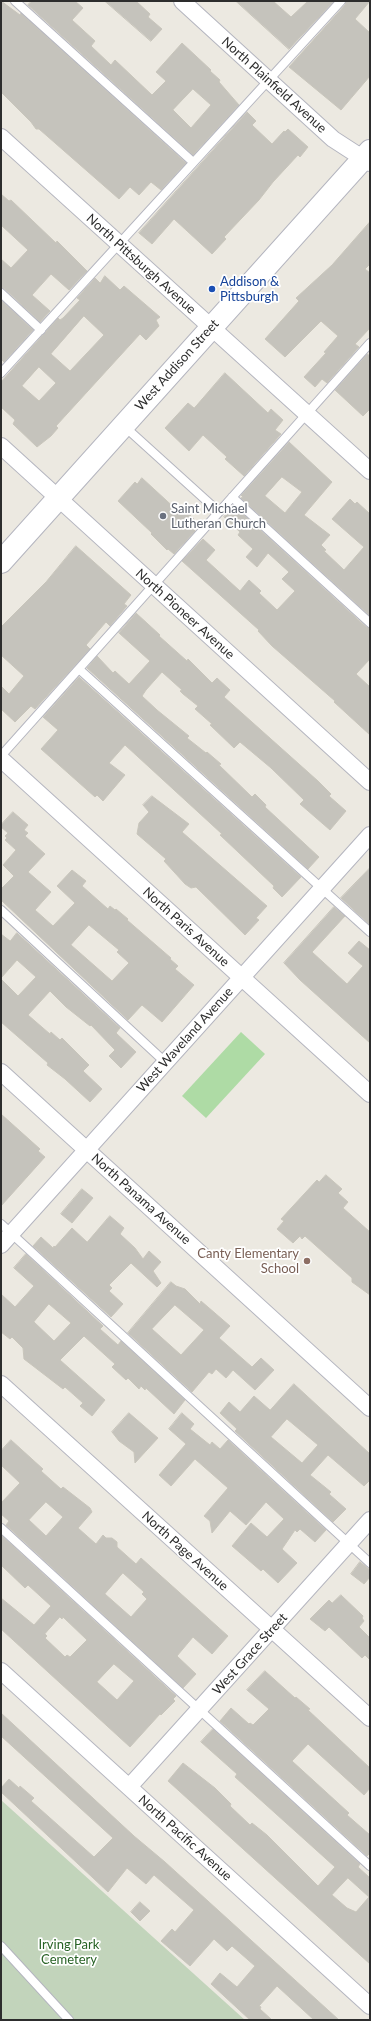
<!DOCTYPE html>
<style>
body{margin:0}
#map{position:relative;width:371px;height:2021px;overflow:hidden;background:#ece9e1;font-family:Lato,sans-serif}
canvas{display:block}
.frame{position:absolute;inset:0;border:2px solid #2d2d2d;pointer-events:none}
</style>
<div id="map">
<canvas width="371" height="2021"></canvas>
<div class="frame"></div>
</div>
<script>
const c = document.querySelector('canvas').getContext('2d');
c.lineJoin = 'round';
function fill(path, color) { c.fillStyle = color; c.fill(path, 'evenodd'); }
function stroke(path, color, width, dash) { c.strokeStyle = color; c.lineWidth = width; c.lineCap = dash ? 'butt' : 'round'; c.setLineDash(dash || []); c.stroke(path); }
function drawText(font, color, halo, rows, align = 'center') {
  c.font = font + ' Lato,sans-serif'; c.lineWidth = 3.5; c.setLineDash([]); c.textBaseline = 'middle'; c.strokeStyle = halo; c.fillStyle = color; for (const [text, x, y, turn = 0] of rows) {
    c.save(); c.translate(x, y); c.rotate((+turn || 0) * Math.PI / 180); c.textAlign = isNaN(turn) ? turn : align; if (halo) c.strokeText(text, 0, 0); c.fillText(text, 0, 0); c.restore();
  }
}
fill(new Path2D(`
 M241 1032 265 1054 206 1118 182 1096Z`), '#aedba5');
fill(new Path2D(`
 M1 1800 245 2020H1Z`), '#c2d4bb');
const building = new Path2D(`
 M1 1 20 15 21 13 186 163 161 190 151 182 139 195 130 187 119 199 39 129H36L31 122 1 92Z
 M32 1H75L83 8 72 20 95 41 91 46 111 65 115 60 152 95 166 81 156 72 182 43 211 70 210 71 220 80 219 82 239 105 193 155 28 5ZM193 89 211 105 191 128 173 110Z
 M105 1H136L150 14 148 17 162 29 151 41Z
 M236 1H273L291 17 308 1H334L289 49Z
 M346 1H370L355 19 370 33V76L341 110 289 67 345 5Z
 M247 112 256 121 252 125 272 144 284 131 285 132 288 129 308 147 300 157 298 155 273 182 259 200 224 237 226 239 212 254 174 219 152 244 139 233Z
 M1 194 9 201 11 200 56 243 57 241 87 271 69 290 51 274 32 295 50 311 40 322 5 289 1 288V259L11 268 28 250 1 225Z
 M370 222V264L365 269 370 273V328L355 344 359 347 327 383 322 379 315 387 304 377 326 353 324 352 338 336 321 321 285 357 265 339 299 301 296 298 332 265Z
 M105 276 120 290 124 286 160 317 156 320 159 326 146 340 140 334 56 426 58 428 51 436 37 447 13 424 15 420 1 407V382L58 318 60 320 63 318 80 300 77 298 95 278 100 283ZM84 316 104 335 70 371 51 354ZM39 367 56 383 39 401 22 386Z
 M1 300 33 330 4 362 1 359Z
 M367 354 370 356V409L363 416 335 390Z
 M225 373 268 413 271 409 283 420 275 430 281 434 244 476 225 459 227 457 203 435 189 451 165 428 188 403 194 408Z
 M289 442 332 482 304 515 330 535 321 545 326 550 324 551 344 570 364 547 332 519 350 499 355 504 357 502 370 514V616L241 498 243 497 241 495ZM282 477 302 492 285 513 265 496Z
 M142 478 179 512 183 508 195 520 190 526 195 531 174 554 168 549 167 550 151 534 152 533 118 501 135 482 137 484Z
 M234 506 366 627 370 628V659L356 674 370 687V735L334 702 335 701 272 646 258 631 259 630 182 561 203 539 215 550 206 560 240 591 249 580 261 591 259 593 277 610 295 591 282 579 289 572 268 553 257 567 246 557 253 549 238 535 240 532 224 517Z
 M76 546 131 595 124 604 127 606 110 626 106 622 86 645 90 649 35 709 31 706 15 722 1 709V686L9 694 24 676 1 655V627L46 582Z
 M136 613 160 635 159 636 187 661 188 659 212 683 217 678 230 690 224 697 318 781 331 794 329 796 346 811 330 830 300 804 304 800 271 768 240 742 234 748 210 725 212 724 195 709 198 706 183 694 180 691 182 690 162 672 146 690 142 696 157 710 189 736 187 738 206 753 207 752 221 764 219 765 252 797 255 794 266 805 265 807 319 857 308 869 87 668 97 656 113 673 115 671 129 684 140 672 150 661 119 633Z
 M79 677 301 877 282 897 273 888 274 886 220 835 222 834 125 745 109 763 125 775 103 801 97 795 95 797 41 749 58 730 43 717Z
 M152 796 189 824 182 832 267 906 256 918 259 920 245 935 196 887 191 888 185 884 164 861 166 859 137 834 139 823 149 812 143 805Z
 M13 812 28 825 24 830 28 833 25 836 45 854 28 872 51 892 35 910 53 926 75 903 57 886 72 870 86 881 82 886 108 909 110 906 115 910 116 909 128 919 127 920 171 958 170 959 178 966 175 969 194 985 162 1022 142 1005 128 1020 1 900V889L14 876 3 865 16 850 5 840 7 838 5 836 8 833 1 827V825ZM89 925 119 950 117 952 129 963 112 981 71 945Z
 M370 868V925L341 898Z
 M334 907 345 916 312 952 347 984 363 966 348 953 359 941 370 950V1043L300 980 284 963Z
 M17 933 120 1028 116 1033 136 1052 121 1068 109 1056 115 1050 91 1025 90 1026 66 1007 50 991 28 1015 50 1034 51 1032 60 1040 62 1038 89 1065 83 1071 102 1089 90 1102 65 1079 47 1065 48 1063 1 1022V979L18 996 36 977 17 960 1 978V934L10 941Z
 M1 1114 40 1149 38 1151 45 1157 1 1206Z
 M326 1175 342 1189 338 1193 348 1202 343 1208 370 1232V1295L352 1282V1278L305 1236 302 1239 300 1236 293 1243 277 1229 284 1221 281 1219 317 1180 319 1182Z
 M82 1189 93 1198 72 1223 61 1214Z
 M110 1216 124 1228 120 1234 135 1248 143 1259 149 1251 161 1262 153 1271 161 1283 157 1287 131 1263 109 1285 112 1288 109 1291 123 1304 111 1317 33 1246 41 1237 53 1248 54 1246 55 1247 72 1228 87 1242Z
 M26 1254 103 1326 100 1329 118 1345 121 1341 185 1400 174 1414 146 1388 145 1390 141 1386 139 1389 128 1378 126 1380 112 1367 115 1364 84 1336 60 1360 105 1400 92 1416 80 1406 83 1403 65 1387 63 1389 24 1359 23 1348 12 1337 10 1339 1 1332V1294L15 1307 34 1286 14 1268ZM49 1304 71 1323 54 1341 34 1322Z
 M171 1282 176 1286 185 1289 200 1304 201 1301 230 1326 219 1338 252 1367 261 1358 274 1370 255 1390 233 1370 226 1378 216 1369 212 1374 209 1372 192 1392 128 1333ZM175 1305 204 1330 181 1355 152 1329Z
 M294 1384 370 1454V1480L364 1486 328 1455 310 1475 331 1492 329 1494 346 1509 333 1522 235 1431 237 1429 220 1413 229 1402 240 1412 254 1396 270 1410ZM287 1419 318 1445 302 1463 271 1437Z
 M129 1413 158 1438 135 1463 134 1452 119 1441 112 1432Z
 M182 1413 194 1424 190 1429 210 1445 212 1442 220 1449 228 1440 326 1530 315 1542 300 1529 297 1532 295 1530 282 1549 297 1563 278 1583 263 1569 261 1571 232 1546 251 1523 267 1537 284 1519 266 1502 246 1525 230 1511 212 1533 210 1521 204 1516 228 1488 195 1459 171 1486 159 1475 186 1444 169 1429Z
 M11 1440 43 1469 41 1471 61 1489 63 1487 90 1508 92 1512 78 1528 96 1544 103 1535 106 1538H112L117 1542V1547L136 1564 141 1558 228 1636 212 1654 193 1637 177 1656 196 1674 183 1688 6 1525 9 1521 1 1514V1503L20 1483 1 1465V1451ZM46 1502 63 1517 46 1536 29 1520ZM123 1573 144 1592 142 1594 147 1599 131 1617 105 1594Z
 M1 1535 176 1696 173 1699 175 1701 161 1715 160 1714 130 1747 1 1629V1598L34 1625 51 1606 28 1585 25 1588 1 1565ZM60 1617 62 1619 63 1617 87 1640 70 1657 67 1655 65 1657 45 1638 47 1636 45 1634ZM114 1664 134 1681 117 1700 97 1682Z
 M360 1562 370 1570V1577L364 1584 351 1574Z
 M341 1595 363 1616 362 1618 364 1621 359 1627 370 1638V1660L365 1655 362 1658 329 1627 325 1631 310 1619 329 1600 332 1603Z
 M265 1671 295 1698 296 1697 310 1709 308 1710 370 1768V1788L364 1795 308 1744 292 1761 349 1813 347 1815 370 1835V1853L367 1856 220 1721 231 1708 249 1724 250 1723 253 1725 269 1709 247 1690Z
 M1 1713 134 1836 165 1862 339 2020H314L277 1986 259 2006 261 2007 260 2009 272 2020H250L211 1984 220 1973 237 1987 255 1966 232 1946 227 1951 214 1939 190 1966 161 1941 172 1929 175 1932 194 1910 154 1875 146 1884 127 1868 108 1892 1 1792V1788L9 1779 19 1788 20 1786 34 1798 31 1801 94 1857 113 1838 1 1736Z
 M213 1729 360 1864 358 1867 370 1878V1964L168 1781 183 1763 215 1788 231 1804 230 1806 250 1825 252 1823 267 1835 318 1886 335 1867 235 1777 237 1774 201 1742ZM348 1878 369 1897 356 1912 347 1908 332 1895Z
 M140 1902 150 1911 140 1921 131 1912Z`);
fill(building, '#c5c3bc');
stroke(building, '#c8c5bb', 1);
const lane = new Path2D(`
 M15 1 193 162
 M1 293 41 330
 M1 373 341 1
 M124 426 219 512
 M232 497 370 623
 M79 669 370 932
 M1 756 370 343
 M1 910 165 1062
 M1 1224 370 1563
 M1 1528 370 1866
 M1 1946 69 2020`);
const street = new Path2D(`
 M182 1 333 139 370 163
 M1 137 370 471
 M1 446 370 782
 M1 759 370 1094
 M1 1072 370 1408
 M1 1245 370 835
 M1 1384 370 1718
 M1 1671 370 2006
 M129 1787 370 1520`);
const secondary = new Path2D(`
 M1 562 370 151`);
stroke(lane, '#b4b5bf', 10);
stroke(street, '#b4b5bf', 18);
stroke(secondary, '#b4b5bf', 24);
stroke(lane, '#fff', 8);
stroke(street, '#fff', 16);
stroke(secondary, '#fff', 22);
for (const [x, y, r, color] of [
 [212,289,4,"#1a4fb4"],
 [163,516,4,"#6b7280"],
 [307,1261,4,"#8d6e63"]
]) { const dot = new Path2D(); dot.arc(x, y, r, 0, 2 * Math.PI); c.fillStyle = color; c.fill(dot); stroke(dot, '#fff', 1.5); }
drawText('13px', '#2d2d2d', '#fff', [
 ["North Plainfield Avenue",274,85,42],
 ["North Pittsburgh Avenue",141,264,42],
 ["West Addison Street",177,365,-48],
 ["North Pioneer Avenue",185,614,42],
 ["North Paris Avenue",186,927,42],
 ["West Waveland Avenue",185,1040,-48],
 ["North Panama Avenue",141,1199,42],
 ["North Page Avenue",185,1551,42],
 ["West Grace Street",250,1654,-48],
 ["North Pacific Avenue",185,1838,42]
]);
drawText('13px', '#164399', '#fff', [
 ["Addison &",220,282],
 ["Pittsburgh",220,297]
], 'left');
drawText('13px', '#5b616d', '#fff', [
 ["Saint Michael",171,509],
 ["Lutheran Church",171,524]
], 'left');
drawText('13px', '#785e54', '#fff', [
 ["Canty Elementary",299,1254],
 ["School",299,1269]
], 'right');
drawText('13px', '#276225', '#fff', [
 ["Irving Park",69,1945],
 ["Cemetery",69,1960]
]);
</script>
